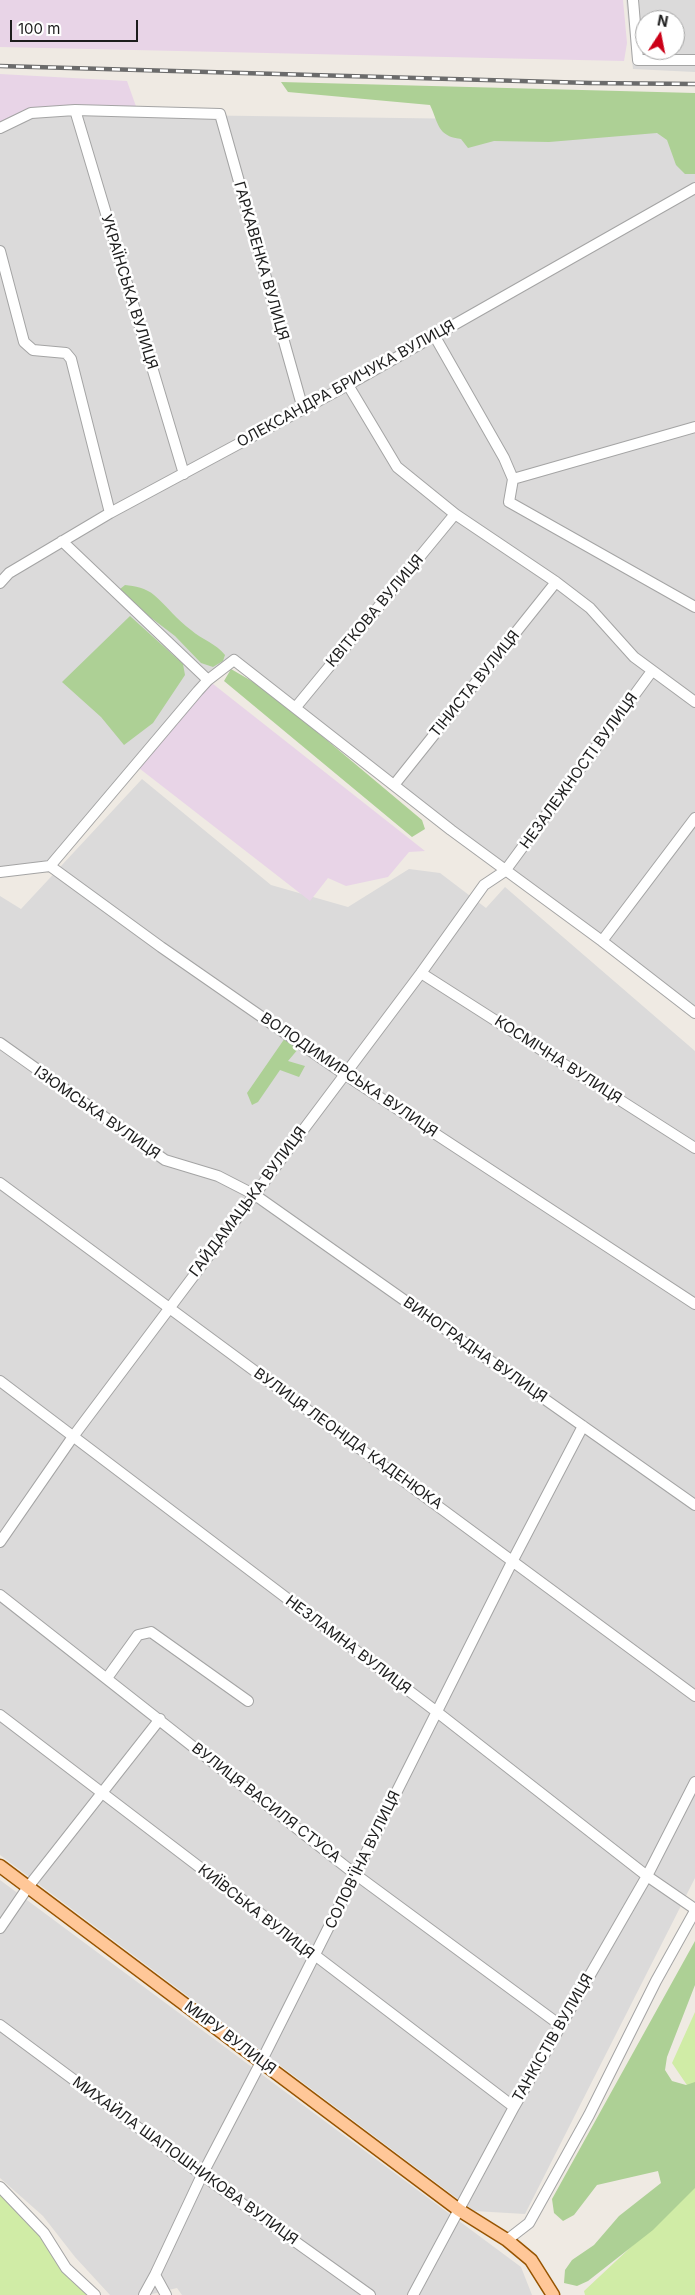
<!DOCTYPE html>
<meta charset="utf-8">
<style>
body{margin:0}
#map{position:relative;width:695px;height:2295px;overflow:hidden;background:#efeae3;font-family:Inter,sans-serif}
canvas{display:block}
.north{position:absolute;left:635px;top:10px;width:50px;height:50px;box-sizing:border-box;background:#fff;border:1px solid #a5a5a5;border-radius:50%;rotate:11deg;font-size:14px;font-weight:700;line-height:20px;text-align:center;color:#1d1d1d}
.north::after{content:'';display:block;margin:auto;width:18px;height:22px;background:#cb0017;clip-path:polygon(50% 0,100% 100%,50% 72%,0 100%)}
.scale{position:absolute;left:10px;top:20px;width:128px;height:22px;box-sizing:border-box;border:2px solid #1d1d1d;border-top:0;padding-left:6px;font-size:15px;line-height:18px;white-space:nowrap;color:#1d1d1d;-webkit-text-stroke:4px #fff;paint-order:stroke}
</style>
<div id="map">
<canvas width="695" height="2295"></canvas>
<div class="north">N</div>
<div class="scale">100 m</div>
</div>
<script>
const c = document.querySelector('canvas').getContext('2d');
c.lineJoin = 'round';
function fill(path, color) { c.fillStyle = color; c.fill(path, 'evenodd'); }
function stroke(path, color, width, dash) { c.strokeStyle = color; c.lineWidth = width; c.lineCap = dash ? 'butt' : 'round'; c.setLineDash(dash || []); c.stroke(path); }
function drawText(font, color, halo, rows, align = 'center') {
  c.font = font + ' Inter,sans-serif'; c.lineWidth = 5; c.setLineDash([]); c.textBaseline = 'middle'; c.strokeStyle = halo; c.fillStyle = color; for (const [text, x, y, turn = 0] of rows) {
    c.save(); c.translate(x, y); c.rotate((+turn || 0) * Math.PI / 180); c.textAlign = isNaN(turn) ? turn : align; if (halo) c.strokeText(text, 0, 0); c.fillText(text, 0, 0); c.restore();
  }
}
fill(new Path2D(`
 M626 0H695V72L633 69ZM645 20H675V50H645Z
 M31 113 695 122V1013L234 660 208 680 50 866 0 872V128Z
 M142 779 271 885 348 907 409 869 440 873 486 908 505 887 695 1051V1878L525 2214 474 2211 0 1855V896L21 909Z
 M0 1880 521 2267 532 2295H182L177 2288 148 2295H110L75 2257 43 2216 0 2178Z`), '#dbdada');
fill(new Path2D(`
 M0 0H623L627 43 624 61 0 47Z
 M0 74 127 81 138 112 31 113 0 128Z
 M208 680 425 851 409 852 388 877 346 886 328 878 310 901 135 765Z`), '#e8d4e7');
fill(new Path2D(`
 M695 2012V2097L672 2063Z
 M0 2187 66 2268 95 2295H0Z
 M695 2187V2295H585L584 2291Z`), '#d0eca6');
fill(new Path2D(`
 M281 82 695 93V174H685L676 165 667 140 657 133 549 142 494 141 468 148 461 139C437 136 439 124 430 105L288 92Z
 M125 585C135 586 146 588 154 595 167 606 177 620 191 630 201 639 217 644 225 655L223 661 213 667 201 663 175 636 121 595 120 589Z
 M130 616 183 664 185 675 153 723 124 745 101 717 62 682Z
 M231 669 267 690 422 820 425 829 412 837 224 681Z
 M285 1038 299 1048 288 1061 305 1066 299 1077 280 1070 258 1102 252 1105 247 1093Z
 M695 1941V1985L667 2057 665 2070 672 2081 686 2085 695 2082V2188L653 2230 588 2281 577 2286 564 2283 565 2270 572 2260 594 2245 619 2216 661 2183 658 2171 597 2185 574 2215 563 2221 554 2213 552 2199Z`), '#add095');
const minor = new Path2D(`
 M633 0 638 60H695
 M75 110 184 474
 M0 128 31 113 75 110 220 114 303 409
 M0 251 24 342 33 350 66 353 71 359 110 513
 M434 335 504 458 513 479 509 502 695 607
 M348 385 397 467 455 514 556 582 590 608 634 657 695 702
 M513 479 695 427
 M62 541 208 680
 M0 583 9 573 110 513 348 385 695 188
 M296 707 455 514
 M394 785 556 582
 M50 866 198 691 208 680 234 660 451 830 602 941 695 1013
 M0 872 50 866 161 947 344 1074 695 1304
 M602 941 695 818
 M421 973 695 1148
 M0 1043 165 1160 218 1176 255 1195 695 1505
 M0 1183 695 1696
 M0 1381 437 1712 647 1876 695 1909
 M0 1542 72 1438 421 973 484 885 505 871 652 671
 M0 1595 355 1874 560 2025
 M107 1678 138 1635 151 1632 248 1701
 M0 1715 514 2107
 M0 1928 28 1887 160 1719
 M0 2025 202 2175 370 2295
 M0 2187 44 2233 66 2268 95 2295
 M507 2240 529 2223 589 2115 656 1981 695 1911
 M144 2295 155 2275
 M166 2295 155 2275 202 2175 261 2062 513 1560 583 1426
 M413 2295 514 2107 647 1876 695 1782`);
const major = new Path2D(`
 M0 1866 459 2210 507 2240 531 2260 553 2295`);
stroke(minor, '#a4a4a4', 12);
stroke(major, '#975400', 15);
stroke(minor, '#fff', 10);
stroke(major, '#ffc798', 12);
const rail = new Path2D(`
 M0 66 590 83 695 84`);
stroke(rail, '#6b6b6b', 4.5);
stroke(rail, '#fff', 2.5, [8]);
drawText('15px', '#1d1d1d', '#fff', [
 ["ГАРКАВЕНКА ВУЛИЦЯ",261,261,74],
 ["УКРАЇНСЬКА ВУЛИЦЯ",129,292,73],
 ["ОЛЕКСАНДРА БРИЧУКА ВУЛИЦЯ",346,384,-29],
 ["КВІТКОВА ВУЛИЦЯ",375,611,-50],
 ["ТІНИСТА ВУЛИЦЯ",475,684,-51],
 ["НЕЗАЛЕЖНОСТІ ВУЛИЦЯ",579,771,-54],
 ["КОСМІЧНА ВУЛИЦЯ",558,1060,33],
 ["ВОЛОДИМИРСЬКА ВУЛИЦЯ",349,1075,34],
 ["ІЗЮМСЬКА ВУЛИЦЯ",97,1113,35],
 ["ГАЙДАМАЦЬКА ВУЛИЦЯ",248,1202,-53],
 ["ВИНОГРАДНА ВУЛИЦЯ",475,1350,35],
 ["ВУЛИЦЯ ЛЕОНІДА КАДЕНЮКА",348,1439,36],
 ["НЕЗЛАМНА ВУЛИЦЯ",348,1645,37],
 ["ВУЛИЦЯ ВАСИЛЯ СТУСА",266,1803,38],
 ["СОЛОВ'ЇНА ВУЛИЦЯ",363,1860,-64],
 ["КИЇВСЬКА ВУЛИЦЯ",256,1912,38],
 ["МИРУ ВУЛИЦЯ",230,2038,37],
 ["ТАНКІСТІВ ВУЛИЦЯ",553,2038,-60],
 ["МИХАЙЛА ШАПОШНИКОВА ВУЛИЦЯ",185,2161,36]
]);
</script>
